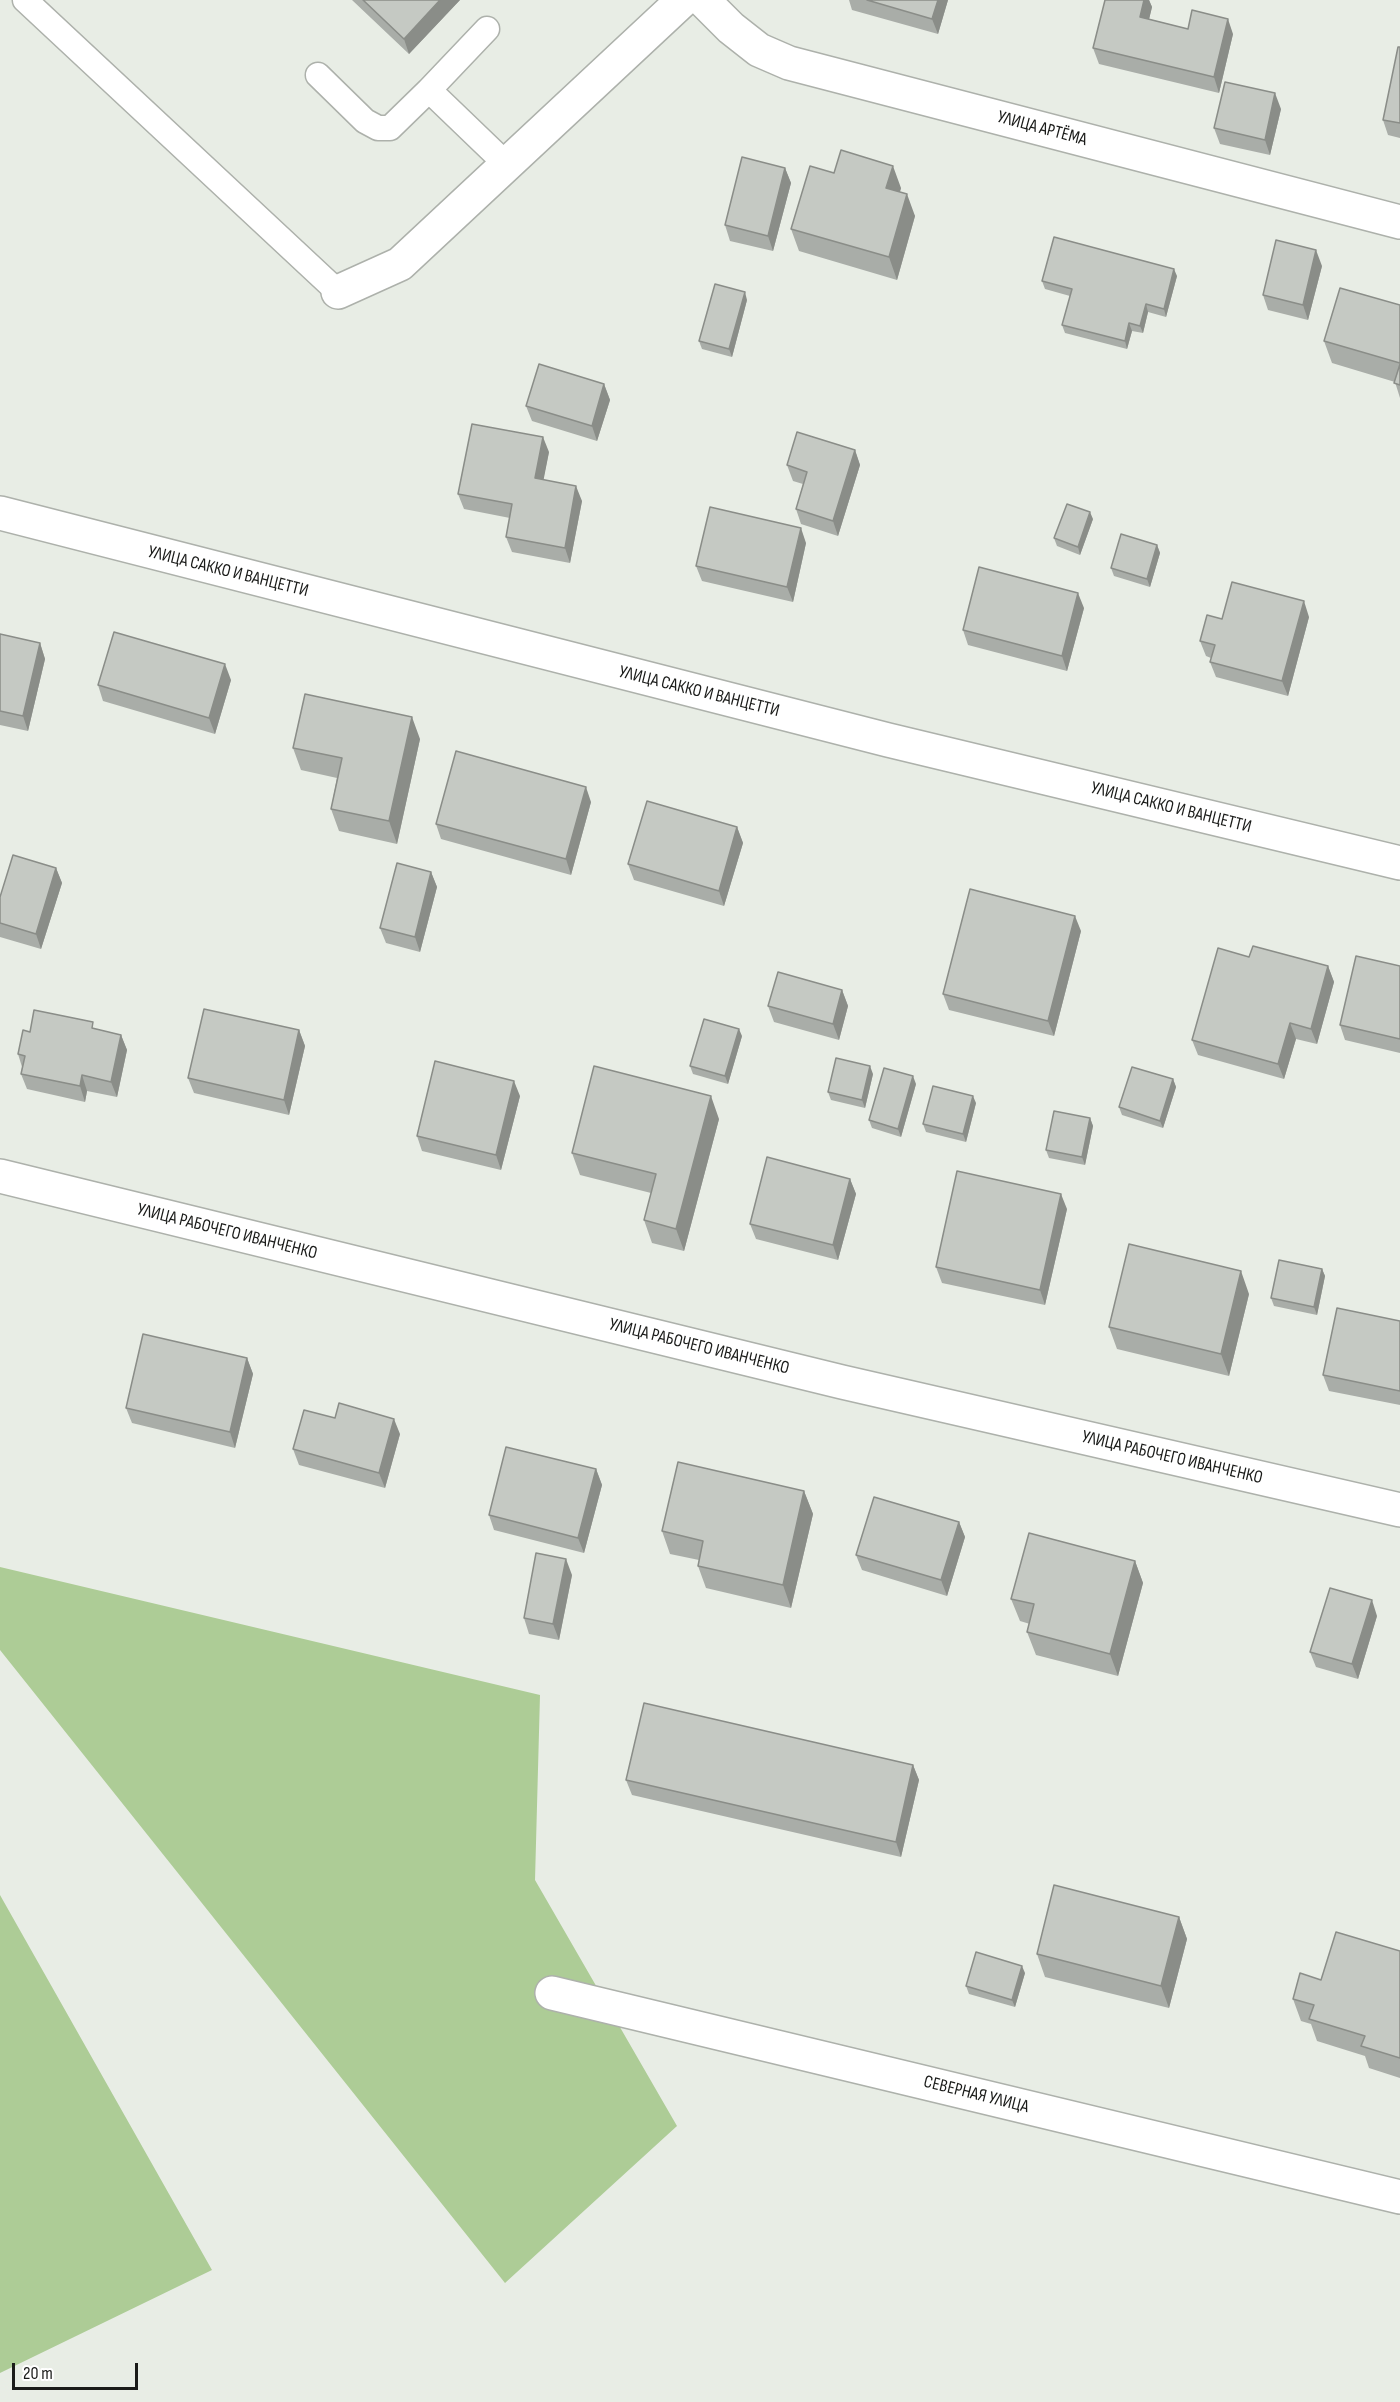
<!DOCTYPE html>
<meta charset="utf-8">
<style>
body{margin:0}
#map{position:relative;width:1400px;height:2402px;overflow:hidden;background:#e8ede5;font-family:"Sofia Sans Condensed",sans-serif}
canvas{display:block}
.scale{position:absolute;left:12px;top:2363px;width:126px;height:27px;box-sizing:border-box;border:3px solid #1a1b19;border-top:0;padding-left:8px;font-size:18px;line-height:21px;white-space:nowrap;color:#1a1b19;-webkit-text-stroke:4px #fff;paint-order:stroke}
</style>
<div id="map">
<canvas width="1400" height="2402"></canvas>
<div class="scale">20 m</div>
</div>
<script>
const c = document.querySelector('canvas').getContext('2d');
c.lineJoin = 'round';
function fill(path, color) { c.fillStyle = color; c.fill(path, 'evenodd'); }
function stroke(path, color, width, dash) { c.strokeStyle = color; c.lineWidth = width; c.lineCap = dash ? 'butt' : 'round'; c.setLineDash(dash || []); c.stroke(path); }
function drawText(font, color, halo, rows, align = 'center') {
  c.font = font + ' "Sofia Sans Condensed",sans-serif'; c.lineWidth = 4.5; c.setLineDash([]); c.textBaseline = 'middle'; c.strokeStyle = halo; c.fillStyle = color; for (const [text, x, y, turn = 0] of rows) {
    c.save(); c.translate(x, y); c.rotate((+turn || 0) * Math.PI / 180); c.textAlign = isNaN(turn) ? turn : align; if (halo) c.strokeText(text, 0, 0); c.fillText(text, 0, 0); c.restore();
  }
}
fill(new Path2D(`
 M0 1567 540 1695 535 1880 677 2126 505 2283 0 1650Z
 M0 1895 212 2270 0 2373Z`), '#adcc96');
const lane = new Path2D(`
 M25 0 338 292
 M487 29 429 90 507 165
 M318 75 365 121 378 128H390L429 90`);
const street = new Path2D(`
 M703 0 731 28 759 50 789 63 1400 222
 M338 292 400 264 683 0
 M0 513 888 740 1400 863
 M0 1176 842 1382 1400 1510
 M552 1993 1400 2197`);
stroke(lane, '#adb1ab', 27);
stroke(street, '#adb1ab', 36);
stroke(lane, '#fff', 24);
stroke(street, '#fff', 33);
fill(new Path2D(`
 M352 0H460L409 54Z
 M849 0H948L938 34 852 10Z
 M1105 0H1149L1152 7 1149 19 1188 29 1233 34 1219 93 1099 64 1093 48Z
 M1400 47V138L1388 135 1383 120Z
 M1281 109 1270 155 1220 144 1214 128Z
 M785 168 791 183 773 251 730 241 725 225Z
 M834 173 901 188 900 192 915 216 897 280 799 251 791 229Z
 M1322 266 1308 320 1268 310 1263 295Z
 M1177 276 1166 317 1148 312 1143 333 1132 331 1127 349 1065 333 1062 325 1070 296 1045 289 1042 281Z
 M747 300 732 357 702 349 699 341Z
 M1400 305V398L1395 382 1332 363 1324 341Z
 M604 384 610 400 597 441 532 421 526 406Z
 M855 450 860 465 838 536 801 524 796 509 803 484 793 481 787 465Z
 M549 452 543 480 582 501 570 563 512 552 506 537 510 518 464 509 458 494Z
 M1093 519 1080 555 1057 546 1054 538Z
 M806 543 793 602 702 581 696 566Z
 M1157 545 1160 553 1150 587 1114 576 1111 568Z
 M1084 608 1067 671 968 645 963 630Z
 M1309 617 1288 696 1216 677 1210 662 1211 658 1206 656 1200 641 1222 619Z
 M0 634 40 643 45 659 28 731 0 725Z
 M231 680 215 734 103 701 98 685Z
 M420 739 397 844 339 831 331 809 337 778 301 770 293 748Z
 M591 802 571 875 441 839 436 824Z
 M737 827 743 843 724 906 634 880 628 864Z
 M56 868 62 883 41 949 0 937V897Z
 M431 872 437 887 420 952 386 943 380 928Z
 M1081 931 1054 1036 949 1010 943 994Z
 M1249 957 1328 966 1334 982 1317 1044 1296 1039 1284 1079 1198 1055 1192 1040Z
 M1400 966V1053L1345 1040 1340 1025Z
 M842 990 848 1006 839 1040 774 1022 768 1006Z
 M96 1029 121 1035 127 1050 117 1097 87 1091 85 1102 27 1089 21 1074 22 1067 18 1054 30 1032Z
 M299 1030 305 1046 289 1115 194 1093 188 1078Z
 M742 1036 728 1084 693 1074 690 1066Z
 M873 1074 865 1108 831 1100 828 1092Z
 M1173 1079 1176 1087 1163 1128 1122 1115 1119 1107Z
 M916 1084 901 1137 872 1128 869 1120Z
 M520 1096 501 1170 422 1151 417 1136Z
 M976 1103 966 1142 926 1132 923 1124Z
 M1090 1118 1093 1126 1085 1165 1049 1158 1046 1150Z
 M719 1119 684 1251 652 1243 644 1220 651 1193 580 1175 572 1153Z
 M850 1179 856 1194 838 1260 756 1239 750 1224Z
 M1067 1209 1045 1305 942 1283 936 1267Z
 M1322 1269 1325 1276 1317 1315 1274 1306 1271 1298Z
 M1249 1294 1229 1376 1117 1349 1109 1327Z
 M1400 1321V1405L1329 1391 1323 1375Z
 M247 1358 253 1374 235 1448 132 1423 126 1408Z
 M400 1434 385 1488 299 1465 293 1449Z
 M596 1469 602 1485 584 1553 494 1530 489 1515Z
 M804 1491 813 1514 791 1608 706 1588 698 1566 699 1560 670 1554 662 1531Z
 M959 1522 965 1537 947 1596 862 1570 856 1555Z
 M1135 1561 1143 1583 1118 1676 1036 1655 1027 1632 1030 1624 1020 1621 1011 1599Z
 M572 1575 559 1640 529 1634 524 1618Z
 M1377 1616 1358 1679 1316 1667 1310 1652Z
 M913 1765 919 1780 901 1857 632 1795 626 1780Z
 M1179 1917 1187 1939 1169 2008 1045 1977 1037 1954Z
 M1400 1951V2078L1369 2068 1365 2056 1317 2041 1311 2024 1301 2021 1293 1999 1321 1980Z
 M1025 1973 1015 2007 969 1994 966 1986Z`), '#a9ada8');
fill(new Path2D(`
 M440 0H460L409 54 404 39Z
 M938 0H948L938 34 932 19Z
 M1144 0H1149L1152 7 1146 32 1140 17Z
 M1228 19 1233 34 1219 93 1214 77Z
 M1275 93 1281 109 1270 155 1265 140Z
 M893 166 901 188 894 210 886 188Z
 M785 168 791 183 773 251 768 236Z
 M907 194 915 216 897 280 889 257Z
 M1316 250 1322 266 1308 320 1303 305Z
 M1174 269 1177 276 1166 317 1164 309Z
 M745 292 747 300 732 357 729 349Z
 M1146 304 1148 312 1143 333 1140 326Z
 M1129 323 1132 331 1127 349 1125 341Z
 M604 384 610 400 597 441 592 426Z
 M543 437 549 452 541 493 535 478Z
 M855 450 860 465 838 536 833 521Z
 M576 486 582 501 570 563 565 548Z
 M1090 512 1093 519 1080 555 1078 547Z
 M801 528 806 543 793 602 787 587Z
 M1157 545 1160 553 1150 587 1147 579Z
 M1078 593 1084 608 1067 671 1062 656Z
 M1304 601 1309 617 1288 696 1282 681Z
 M40 643 45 659 28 731 23 716Z
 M225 664 231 680 215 734 209 718Z
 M412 717 420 739 397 844 389 821Z
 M586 787 591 802 571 875 566 859Z
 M737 827 743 843 724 906 719 891Z
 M56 868 62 883 41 949 36 934Z
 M431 872 437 887 420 952 415 937Z
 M1075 916 1081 931 1054 1036 1048 1021Z
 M1328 966 1334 982 1317 1044 1311 1029Z
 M842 990 848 1006 839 1040 833 1024Z
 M1290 1023 1296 1039 1284 1079 1278 1064Z
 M739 1029 742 1036 728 1084 725 1076Z
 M299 1030 305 1046 289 1115 284 1100Z
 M121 1035 127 1050 117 1097 111 1082Z
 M870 1066 873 1074 865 1108 862 1100Z
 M82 1075 87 1091 85 1102 80 1086Z
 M913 1076 916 1084 901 1137 898 1129Z
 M1173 1079 1176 1087 1163 1128 1160 1121Z
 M514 1081 520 1096 501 1170 496 1155Z
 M711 1096 719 1119 684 1251 676 1229Z
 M973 1096 976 1103 966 1142 963 1134Z
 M1090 1118 1093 1126 1085 1165 1082 1157Z
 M850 1179 856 1194 838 1260 833 1245Z
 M1061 1194 1067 1209 1045 1305 1040 1290Z
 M1322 1269 1325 1276 1317 1315 1314 1307Z
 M1241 1271 1249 1294 1229 1376 1221 1354Z
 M247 1358 253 1374 235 1448 230 1432Z
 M394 1419 400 1434 385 1488 379 1473Z
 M596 1469 602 1485 584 1553 578 1538Z
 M804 1491 813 1514 791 1608 783 1585Z
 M959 1522 965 1537 947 1596 941 1580Z
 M566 1559 572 1575 559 1640 553 1624Z
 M1135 1561 1143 1583 1118 1676 1110 1654Z
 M1372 1600 1377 1616 1358 1679 1352 1664Z
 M913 1765 919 1780 901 1857 896 1842Z
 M1179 1917 1187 1939 1169 2008 1161 1986Z
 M1022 1966 1025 1973 1015 2007 1012 2000Z`), '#8a8d88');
const building = new Path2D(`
 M363 0H440L404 39Z
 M867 0H938L932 19Z
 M1105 0H1144L1140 17 1188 29 1192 10 1228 19 1214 77 1093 48Z
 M1398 47H1400V123L1383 120Z
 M1225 82 1275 93 1265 140 1214 128Z
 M841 150 893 166 886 188 907 194 889 257 791 229 810 166 834 173Z
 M742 157 785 168 768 236 725 225Z
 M1054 237 1174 269 1164 309 1146 304 1140 326 1129 323 1125 341 1062 325 1072 289 1042 281Z
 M1276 240 1316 250 1303 305 1263 295Z
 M715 284 745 292 729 349 699 341Z
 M1340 288 1400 305V363L1324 341Z
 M539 364 604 384 592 426 526 406Z
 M1400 364V385L1394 383Z
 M472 424 543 437 535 478 576 486 565 548 506 537 512 504 458 494Z
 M797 432 855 450 833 521 796 509 807 472 787 465Z
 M1067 504 1090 512 1078 547 1054 538Z
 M710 507 801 528 787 587 696 566Z
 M1121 534 1157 545 1147 579 1111 568Z
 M979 567 1078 593 1062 656 963 630Z
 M1232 582 1304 601 1282 681 1210 662 1215 645 1200 641 1207 615 1222 619Z
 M114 632 225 664 209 718 98 685Z
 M0 634 40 643 23 716 0 711Z
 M305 694 412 717 389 821 331 809 342 758 293 748Z
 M456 751 586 787 566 859 436 824Z
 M647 801 737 827 719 891 628 864Z
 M13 855 56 868 36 934 0 923V897Z
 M397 863 431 872 415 937 380 928Z
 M970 889 1075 916 1048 1021 943 994Z
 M1253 946 1328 966 1311 1029 1290 1023 1278 1064 1192 1040 1218 948 1249 957Z
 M1356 956 1400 966V1039L1340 1025Z
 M778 972 842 990 833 1024 768 1006Z
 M204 1009 299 1030 284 1100 188 1078Z
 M34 1010 93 1022 92 1028 121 1035 111 1082 82 1075 80 1086 21 1074 25 1056 18 1054 23 1030 30 1032Z
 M704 1019 739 1029 725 1076 690 1066Z
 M836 1058 870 1066 862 1100 828 1092Z
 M435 1061 514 1081 496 1155 417 1136Z
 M594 1066 711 1096 676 1229 644 1220 656 1174 572 1153Z
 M1132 1067 1173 1079 1160 1121 1119 1107Z
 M884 1068 913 1076 898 1129 869 1120Z
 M933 1086 973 1096 963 1134 923 1124Z
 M1054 1111 1090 1118 1082 1157 1046 1150Z
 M767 1157 850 1179 833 1245 750 1224Z
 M957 1171 1061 1194 1040 1290 936 1267Z
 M1129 1244 1241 1271 1221 1354 1109 1327Z
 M1279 1260 1322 1269 1314 1307 1271 1298Z
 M1337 1308 1400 1321V1391L1323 1375Z
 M143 1334 247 1358 230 1432 126 1408Z
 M339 1403 394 1419 379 1473 293 1449 304 1410 335 1418Z
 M506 1447 596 1469 578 1538 489 1515Z
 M678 1462 804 1491 783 1585 698 1566 703 1541 662 1531Z
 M874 1497 959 1522 941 1580 856 1555Z
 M1029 1533 1135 1561 1110 1654 1027 1632 1034 1604 1011 1599Z
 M536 1553 566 1559 553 1624 524 1618Z
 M1330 1588 1372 1600 1352 1664 1310 1652Z
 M644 1703 913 1765 896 1842 626 1780Z
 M1054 1885 1179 1917 1161 1986 1037 1954Z
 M1336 1932 1400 1951V2058L1361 2046 1365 2036 1309 2019 1314 2005 1293 1999 1300 1973 1321 1980Z
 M976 1952 1022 1966 1012 2000 966 1986Z`);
fill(building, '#c5c9c3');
stroke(building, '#8a8d88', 1.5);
drawText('18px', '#1a1b19', '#fff', [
 ["УЛИЦА АРТЁМА",1042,129,15],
 ["УЛИЦА САККО И ВАНЦЕТТИ",228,572,14],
 ["УЛИЦА САККО И ВАНЦЕТТИ",699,692,14],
 ["УЛИЦА САККО И ВАНЦЕТТИ",1171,808,14],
 ["УЛИЦА РАБОЧЕГО ИВАНЧЕНКО",227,1232,14],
 ["УЛИЦА РАБОЧЕГО ИВАНЧЕНКО",699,1347,14],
 ["УЛИЦА РАБОЧЕГО ИВАНЧЕНКО",1172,1458,13],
 ["СЕВЕРНАЯ УЛИЦА",976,2095,14]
]);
</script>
